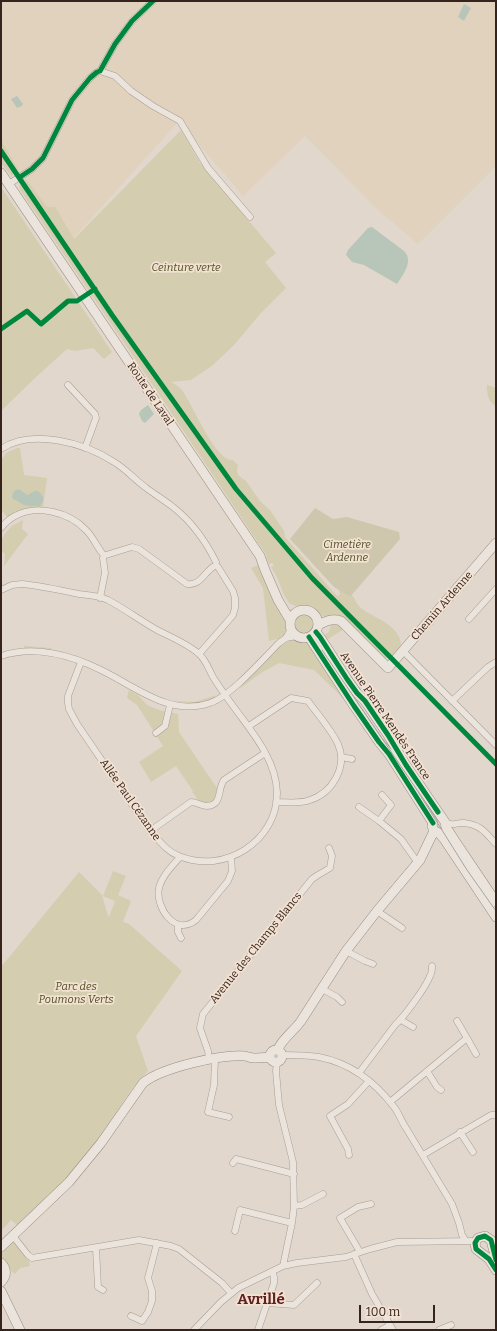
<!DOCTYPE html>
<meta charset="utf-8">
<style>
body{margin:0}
#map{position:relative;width:497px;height:1331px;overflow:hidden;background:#e2d7cc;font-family:Bitter,serif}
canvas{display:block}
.frame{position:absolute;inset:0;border:2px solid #35241e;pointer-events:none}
.scale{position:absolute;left:359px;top:1305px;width:76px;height:18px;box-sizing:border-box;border:2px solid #35241e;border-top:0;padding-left:5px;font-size:12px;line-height:14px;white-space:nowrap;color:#35241e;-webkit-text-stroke:3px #f3e2d2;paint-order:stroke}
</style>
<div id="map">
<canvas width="497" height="1331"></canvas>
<div class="frame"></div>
<div class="scale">100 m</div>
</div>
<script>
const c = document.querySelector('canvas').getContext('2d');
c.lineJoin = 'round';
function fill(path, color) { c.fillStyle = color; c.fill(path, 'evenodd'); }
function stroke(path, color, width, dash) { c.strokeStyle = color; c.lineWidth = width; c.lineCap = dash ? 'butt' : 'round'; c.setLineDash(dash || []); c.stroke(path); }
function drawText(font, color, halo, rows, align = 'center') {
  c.font = font + ' Bitter,serif'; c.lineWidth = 3.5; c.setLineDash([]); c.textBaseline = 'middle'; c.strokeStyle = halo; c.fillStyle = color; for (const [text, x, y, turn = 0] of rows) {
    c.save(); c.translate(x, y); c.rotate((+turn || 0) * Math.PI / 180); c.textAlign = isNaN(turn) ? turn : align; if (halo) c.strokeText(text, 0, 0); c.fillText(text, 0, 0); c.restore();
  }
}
fill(new Path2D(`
 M1 1H496V166L418 244 379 211 305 136 243 196 179 121 70 242 29 192 1 149Z`), '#e1d2bd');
fill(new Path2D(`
 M181 130 200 163 276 253 265 262 286 288 261 313 234 345 213 365 191 380 171 382C174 384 179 386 181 389 192 402 215 462 233 460L238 465 237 470 238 475 246 481 260 501 270 510 284 531 285 537 337 596 340 595 339 590 350 597 352 595C355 599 357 605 361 608 375 619 399 624 401 645 397 651 392 659 384 658L368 641 366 642 346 622 322 616 312 607 303 606 297 607 289 603 283 593 277 577 271 567 274 565 272 563 269 564 266 557 267 556 148 378 20 190 19 186 26 179 47 207H55L74 239Z
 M1 140 18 169 13 174 12 177 1 163Z
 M1 187 112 352 104 359 93 348 75 351 67 349 35 378 1 411Z
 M487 385 496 388V406C488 402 487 394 487 385Z
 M17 448H20L24 475 47 478 43 508 19 512 7 517 1 509V460L6 453Z
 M23 520 22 529 28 534 4 566 5 554 1 551V540L7 531 12 526Z
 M258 565 261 573 263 572 287 619 286 632 283 638 279 641 277 639 269 641 263 588 251 568Z
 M293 624a11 11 0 1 1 22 0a11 11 0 1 1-22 0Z
 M331 624 339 625 344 629 328 639 325 635 329 632Z
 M295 639 298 641 309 643 346 697 343 698 314 670 279 663 261 673 239 689C249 675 278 642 295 639Z
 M24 646 51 648V650L24 648Z
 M129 690 138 695 147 705 159 710 178 714 179 732 217 788C220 798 211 807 201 802 197 800 195 795 192 792L193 791 176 766 151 782 139 762 163 746 137 705 127 698Z
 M217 695C208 706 186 703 173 703V701L195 702Z
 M113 871 126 876 118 895 131 901 123 922 110 917 129 924 182 971 136 1036 148 1071C124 1094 111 1125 91 1151 70 1179 44 1202 18 1226L11 1220 1 1231V967L79 872 102 895 108 916 109 917 115 901 103 896Z
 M16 1242 29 1261 30 1266 20 1268 15 1274C10 1270 0 1260 2 1252 3 1249 6 1246 8 1243Z`), '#d4cdaf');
fill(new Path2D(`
 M315 508 333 519 347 517 399 532 400 539 350 597 334 587 290 539Z`), '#cec7ae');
fill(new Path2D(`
 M464 4 471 8 464 21 458 17Z
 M17 96 23 104 22 106 17 108 11 99Z
 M372 227 404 251C414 261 403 275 397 284L364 265 352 262 346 255 348 250 368 228Z
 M148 405 154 414 145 423 142 421 139 414 141 410Z
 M19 489 27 495C31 494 34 490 38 491 44 496 45 500 40 506 35 506 27 507 22 504 19 502 17 500 13 499L12 496 14 491Z`), '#b7c6b9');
const street = new Path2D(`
 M100 71 115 76 131 91 153 106 180 121 208 168 250 217
 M9 184 32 169 43 158 72 100 90 78 97 72 100 71 115 44 132 21 153 1
 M68 385 95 414 96 418 85 448
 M1 449C32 428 85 443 114 462 126 469 134 479 145 487 154 494 164 500 173 507 191 521 205 540 216 562
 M1 528C5 523 9 519 15 516 37 504 69 512 86 530 93 537 96 545 102 553
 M106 555 132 547 139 549 187 584C200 586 204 573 213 567
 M1 590 12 585 22 584C41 586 60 590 79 594 88 595 100 596 108 600 125 609 141 621 157 630 171 637 188 644 199 654 206 660 209 670 213 677 221 690 230 702 239 714 256 737 276 762 277 792 278 841 224 875 179 856 166 851 159 840 150 831L77 724 69 709 68 703V696L81 662
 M100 598 105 573 103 558
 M469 619 496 589
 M286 638 291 629
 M403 651 496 745
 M199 654 228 621 233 615 235 608V598L233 591 218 567
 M1 656C34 645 71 655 101 670 136 687 170 717 210 703 231 696 263 659 279 643L286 638 296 636
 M452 701 488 667 496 662
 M249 726 291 698 308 701C318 715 331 729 338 744 348 767 332 793 310 800 300 804 287 802 276 802
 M156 733 165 726 170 705
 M341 757 352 759
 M382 795 391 805 379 821 401 839 418 863
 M359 807 379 821
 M445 822C454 827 456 822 464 823 481 825 485 832 496 844
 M150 831 191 802C197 802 201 806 207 806 223 805 217 789 224 780L265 753
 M180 857C172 866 162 876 159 888 155 907 175 937 196 920L228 881 232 871 231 858
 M377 911 402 928
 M178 925V932L181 938
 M346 951 365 961 373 964
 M322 989 337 997 342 1002
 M401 1020 413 1027
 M467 1038 476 1054
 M282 1055C294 1055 307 1055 319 1057 350 1063 375 1082 394 1107 399 1113 401 1121 406 1128L452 1204 459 1223 462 1235 466 1241
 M215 1058 214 1085 208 1112 229 1117
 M209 1059 208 1051 200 1028 203 1014 312 879 318 875 330 868 332 856 329 848
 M277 1062 276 1071 279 1105 293 1162 294 1206 292 1223 283 1266
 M427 1071 437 1087 441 1090
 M359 1073 395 1025C404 1017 426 987 430 976 432 973 432 969 432 966
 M390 1102 467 1038 457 1021
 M460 1132 473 1152
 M349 1155 348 1149 330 1116 348 1104 369 1081
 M423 1155 491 1115H496
 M233 1163 236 1159 294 1174
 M294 1206 302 1205 323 1194
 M235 1231 240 1210 292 1223
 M13 1236 28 1255 32 1258 139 1240 171 1246 179 1249 222 1283 231 1293
 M96 1248 98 1287 103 1290
 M360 1252 340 1218 358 1207 371 1204
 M354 1254 372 1294 393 1330
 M267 1303 294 1305 317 1283
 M131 1316 142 1321 148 1312 152 1301V1291L148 1278 157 1243
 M194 1330 221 1302 238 1288 283 1266 297 1263 346 1257 370 1249 397 1242 476 1241
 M258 1330 274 1283V1277L272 1271
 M381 1330 390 1325
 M439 1330 451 1325`);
const secondary = new Path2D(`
 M1 173 260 556 265 570 278 600 290 620
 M290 624a14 14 0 1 1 28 0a14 14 0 1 1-28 0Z
 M318 625C326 621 332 618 341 621L388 668 496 543
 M316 632 320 637 347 679 357 693 365 701 388 735 406 765 445 822 446 827 455 841 496 902
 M309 637 354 706 379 742 389 754 433 823
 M432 826 434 831 439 833 444 839 496 917
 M278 1049C283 1038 294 1031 301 1021L346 951 377 911 420 860 434 831
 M270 1056a6 6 0 1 1 12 0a6 6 0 1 1-12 0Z
 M1 1247 69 1182 101 1143 143 1083C161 1068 221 1054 245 1056 249 1057 251 1058 254 1058 260 1058 265 1057 270 1058
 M496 1260 491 1240 485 1236 478 1238 475 1243 476 1249 489 1259 496 1270
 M1 1263C7 1269 7 1276 1 1282
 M1 1291 20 1330`);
stroke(street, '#a79d95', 7);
stroke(secondary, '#978c85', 10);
stroke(street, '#eae4dd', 6);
stroke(secondary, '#eae4dd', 9);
stroke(new Path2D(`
 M322 650 415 787 467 870 496 911`), '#aaa39d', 1);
stroke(new Path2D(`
 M1 151 112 315 236 489 312 578 496 764
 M20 177 32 169 43 158 72 100 90 78 97 72 100 71 115 44 132 21 153 1
 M1 329 27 311 41 324 68 301H77L95 289
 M316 632 320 637 347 679 357 693 365 701 388 735 406 765 438 812
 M309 637 354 706 379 742 389 754 433 823
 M496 1260 491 1240 485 1236 478 1238 475 1243 476 1249 489 1259 496 1270`), '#00873e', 5);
drawText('italic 11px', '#4f5026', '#f3e2d2', [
 ["Ceinture verte",186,268],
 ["Cimetière",347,545],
 ["Ardenne",347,558],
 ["Parc des",76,987],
 ["Poumons Verts",76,1000]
]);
drawText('11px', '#35241e', '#f3e2d2', [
 ["Route de Laval",150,394,56],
 ["Chemin Ardenne",442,606,-49],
 ["Avenue Pierre Mendès France",385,716,56],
 ["Allée Paul Cézanne",130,800,55],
 ["Avenue des Champs Blancs",256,948,-51]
]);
drawText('bold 15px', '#5f2020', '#f3e2d2', [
 ["Avrillé",261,1300]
]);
</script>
